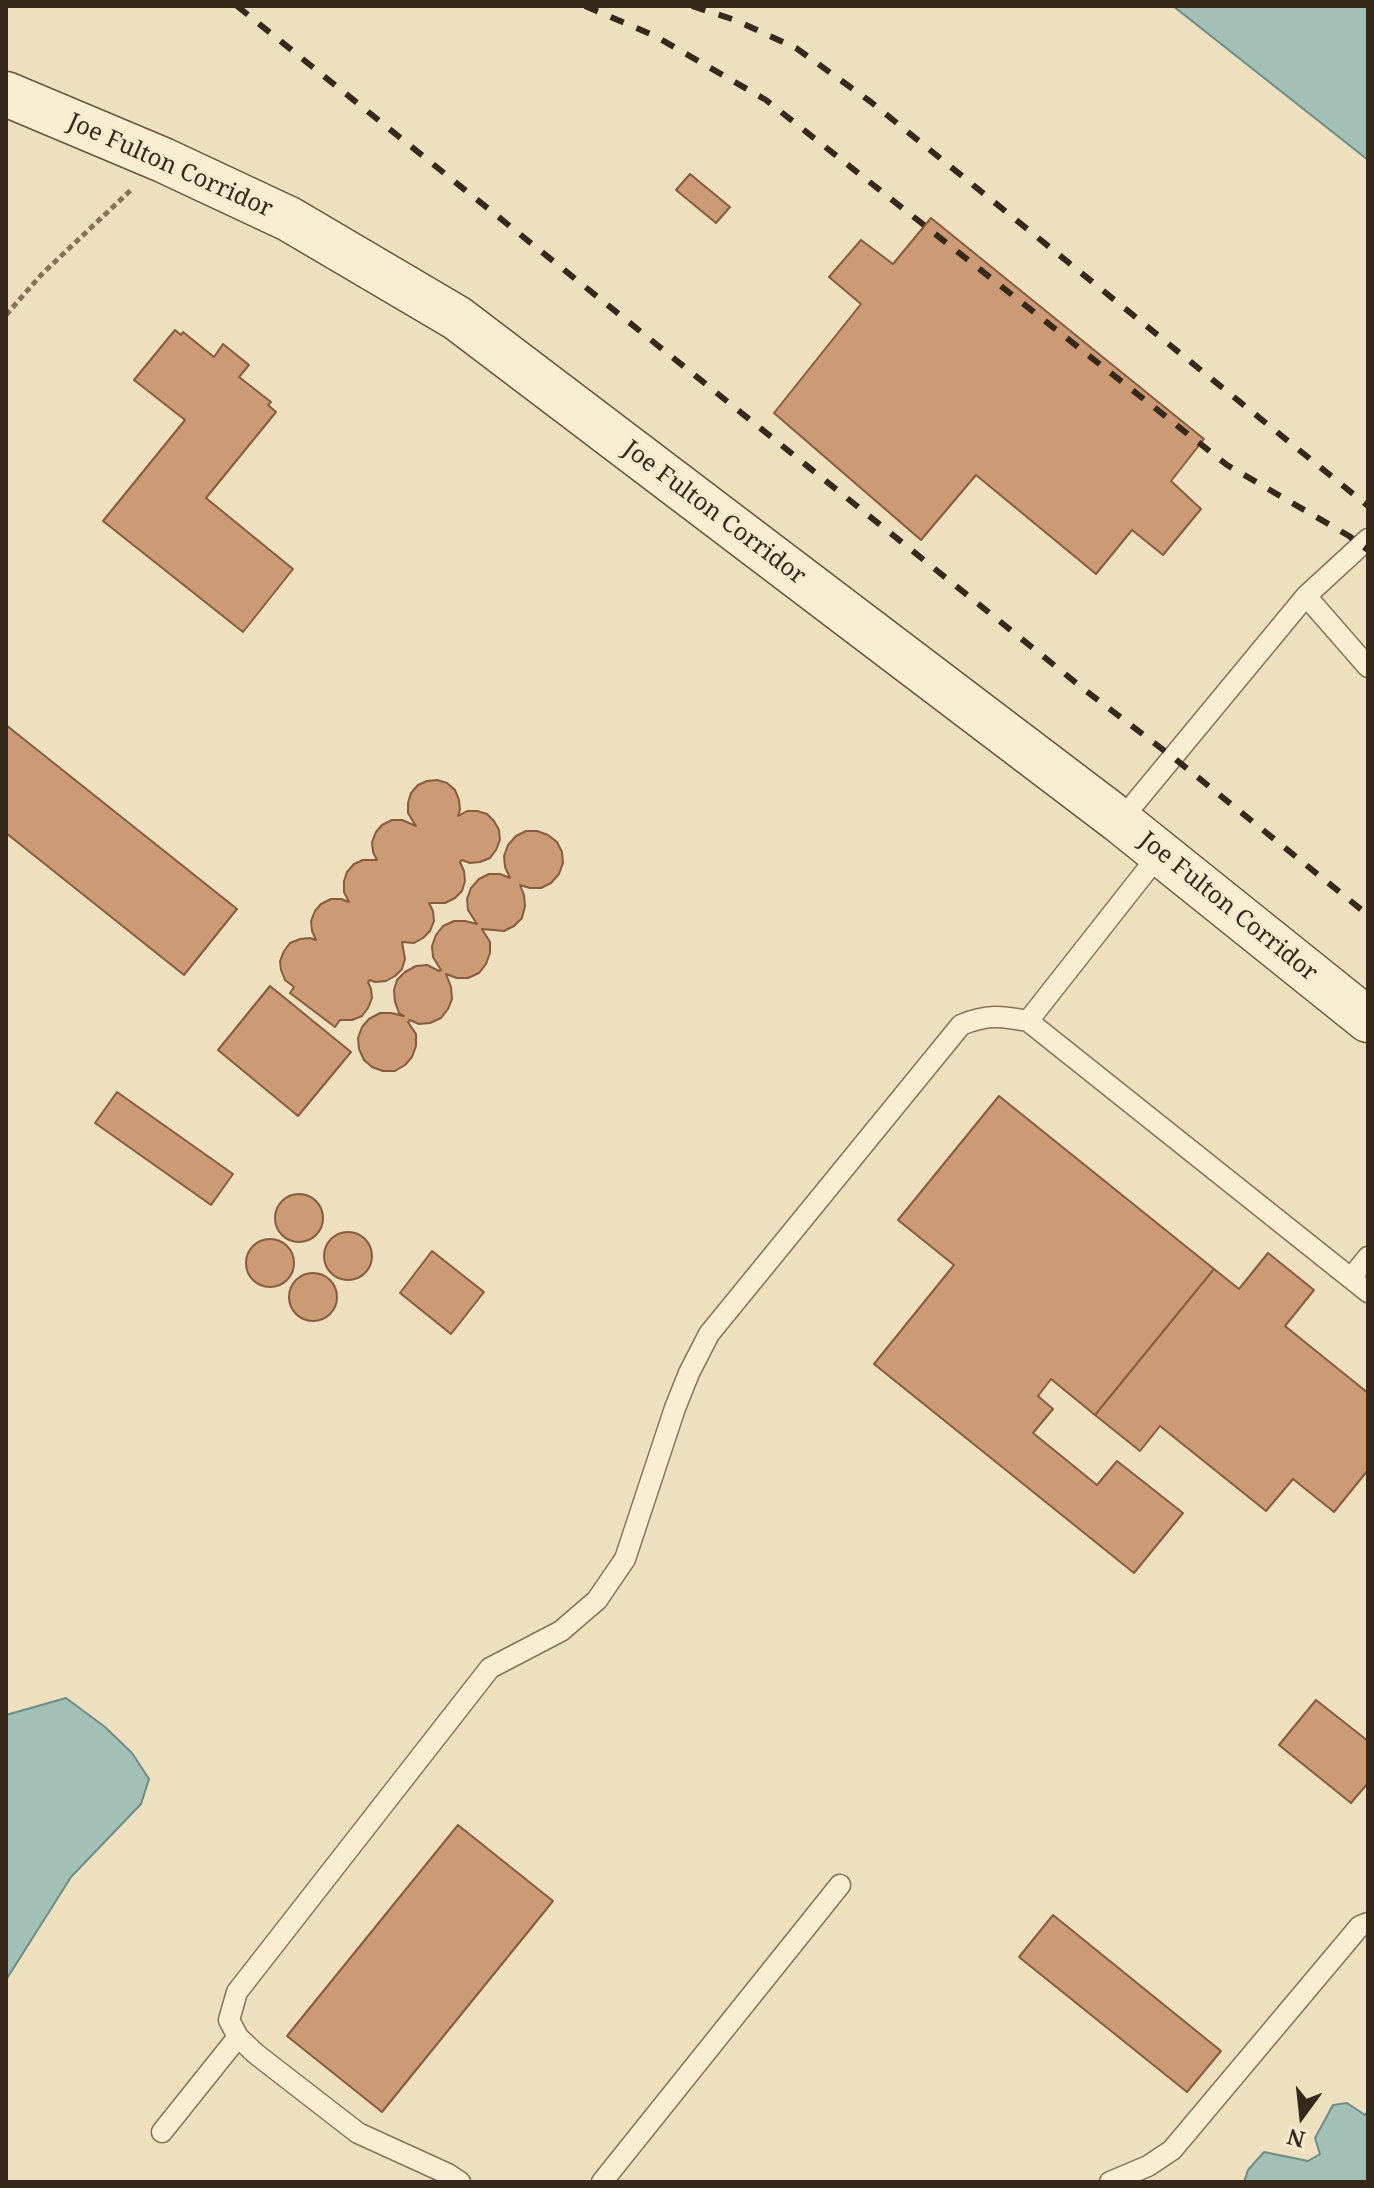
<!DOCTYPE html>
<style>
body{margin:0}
#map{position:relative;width:1374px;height:2188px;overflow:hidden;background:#eee0bf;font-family:"Noto Serif",serif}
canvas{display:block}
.frame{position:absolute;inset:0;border:8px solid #36291c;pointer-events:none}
.north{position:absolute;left:1262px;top:2076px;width:80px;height:80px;-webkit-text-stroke:6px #f5ebcf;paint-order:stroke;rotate:195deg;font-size:22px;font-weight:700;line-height:32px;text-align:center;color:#36291c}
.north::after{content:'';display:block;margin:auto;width:28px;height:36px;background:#36291c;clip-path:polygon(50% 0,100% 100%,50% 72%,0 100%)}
</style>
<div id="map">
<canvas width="1374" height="2188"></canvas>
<div class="frame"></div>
<div class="north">N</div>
</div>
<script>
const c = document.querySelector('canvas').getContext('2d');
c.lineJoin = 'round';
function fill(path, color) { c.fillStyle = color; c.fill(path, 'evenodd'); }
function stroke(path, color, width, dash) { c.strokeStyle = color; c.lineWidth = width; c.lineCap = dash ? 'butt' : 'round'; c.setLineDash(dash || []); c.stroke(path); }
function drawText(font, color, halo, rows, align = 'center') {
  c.font = font + ' "Noto Serif",serif'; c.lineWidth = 6; c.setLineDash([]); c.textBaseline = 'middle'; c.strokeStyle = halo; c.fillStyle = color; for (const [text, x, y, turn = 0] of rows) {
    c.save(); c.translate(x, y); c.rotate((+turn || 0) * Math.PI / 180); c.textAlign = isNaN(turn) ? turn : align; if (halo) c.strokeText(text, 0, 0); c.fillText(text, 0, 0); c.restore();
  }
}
const water = new Path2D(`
 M1173 6H1368V160Z
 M66 1698 105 1727 132 1753 149 1779 141 1804 71 1877 6 1980V1715Z
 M1347 2103 1365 2115 1368 2111V2182H1244L1248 2170 1264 2152 1308 2161 1320 2154 1315 2138 1333 2105Z`);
fill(water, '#a3c0b7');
stroke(water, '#6a8d85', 2);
const building = new Path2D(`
 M690 174 730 207 716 223 676 190Z
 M931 218 1204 439 1171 481 1201 509 1163 555 1132 530 1096 574 976 475 921 540 774 413 861 304 829 277 861 240 893 264Z
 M175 330 181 335 183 332 214 357 223 344 249 365 239 377 271 402 268 405 276 412 206 498 293 569 243 632 103 521 185 420 134 380Z
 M6 725 237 909 184 975 6 833Z
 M437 780 447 783 455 790 459 800 460 810 458 816 467 811H477L487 814 494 821 499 830 500 840 496 850 490 858 480 862 470 863 462 860 460 862 464 871 465 881 462 891 455 898 445 903H429L433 911 434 921 430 931 423 938 414 943 402 942 405 959 402 969 395 976 386 981 375 982 370 980 368 982 371 989 372 998 368 1008 362 1016 352 1020H340L335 1027 290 993 294 987 285 980 281 970 280 961 284 951 290 943 300 939 310 938 316 940 312 931 311 921 315 911 321 904 331 899H341L349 902 344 892V881L347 872 354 864 363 860H377L373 852 372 842 376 832 382 825 392 820H402L416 826 408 813V803L411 793 418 785 427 781Z
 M526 831H537L548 835 557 842 562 852 563 863 559 874 551 883 541 888H530L520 885 524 895 525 906 522 918 514 926 504 931 482 929 490 942V953L486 964 479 973 468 978H457L446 974 451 987 452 999 448 1009 441 1018 430 1023 419 1024 410 1020 408 1022 416 1034V1046L412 1057 405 1065 395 1071H383L372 1067 364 1060 359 1049 358 1038 362 1027 369 1019 380 1013H391L404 1016 399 1013 395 1002 394 990 397 980 405 972 416 966 427 965 439 971 441 970 433 957 432 946 436 935 443 926 454 921H465L477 924 468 910 467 899 471 888 479 879 489 874H500L510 878 505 867 504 856 508 845 516 836Z
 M270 986 351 1052 298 1116 218 1050Z
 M117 1092 233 1174 211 1205 95 1123Z
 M999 1096 1214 1269 1095 1415 1051 1379 1038 1396 1053 1409 1033 1433 1097 1485 1117 1461 1183 1513 1134 1573 874 1364 954 1265 898 1220Z
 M275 1218a24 24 0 1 1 48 0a24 24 0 1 1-48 0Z
 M324 1256a24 24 0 1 1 48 0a24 24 0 1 1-48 0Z
 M246 1263a24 24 0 1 1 48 0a24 24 0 1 1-48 0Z
 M432 1251 484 1292 451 1334 400 1293Z
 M1268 1253 1314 1290 1285 1326 1368 1393V1470L1334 1512 1293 1479 1266 1511 1160 1426 1140 1451 1095 1415 1214 1269 1239 1289Z
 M289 1297a24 24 0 1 1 48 0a24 24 0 1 1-48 0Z
 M1316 1700 1368 1741V1783L1351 1803 1279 1745Z
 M458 1825 553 1901 382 2112 287 2036Z
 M1053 1915 1221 2051 1187 2092 1019 1957Z`);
fill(building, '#cc9a75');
stroke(building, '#865b3e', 2);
const service = new Path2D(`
 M1306 596 1368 539
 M1120 821 1306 596 1368 667
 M1028 1021 1161 852
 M1351 1278 1368 1257
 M162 2132 238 2037
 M460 2182 448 2174 358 2133 256 2054 238 2037 229 2020 237 1992 490 1668 561 1631 597 1600 625 1559 675 1408 689 1373 709 1334 961 1025C987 1014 1001 1016 1028 1021L1368 1292
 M602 2182 840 1885
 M1110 2182 1148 2166 1172 2150 1360 1926 1368 1923`);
const secondary = new Path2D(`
 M6 94 163 160 289 219 457 318 1120 821 1368 1020`);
stroke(service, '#867158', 23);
stroke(secondary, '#68523b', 47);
stroke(new Path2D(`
 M6 315 42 274 133 188`), '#867158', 5, [6, 4]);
stroke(service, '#f9eed2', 20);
stroke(secondary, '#f9eed2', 44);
stroke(new Path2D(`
 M237 6 1085 690 1174 758 1368 915
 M585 6 655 36 766 100 1227 465 1349 536 1368 550
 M692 6 735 20 796 48 871 102 1368 506`), '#36291c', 6, [14, 14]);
drawText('24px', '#36291c', '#f5ebcf', [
 ["Joe Fulton Corridor",170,166,24],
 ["Joe Fulton Corridor",714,513,37],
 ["Joe Fulton Corridor",1228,907,39]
]);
</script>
